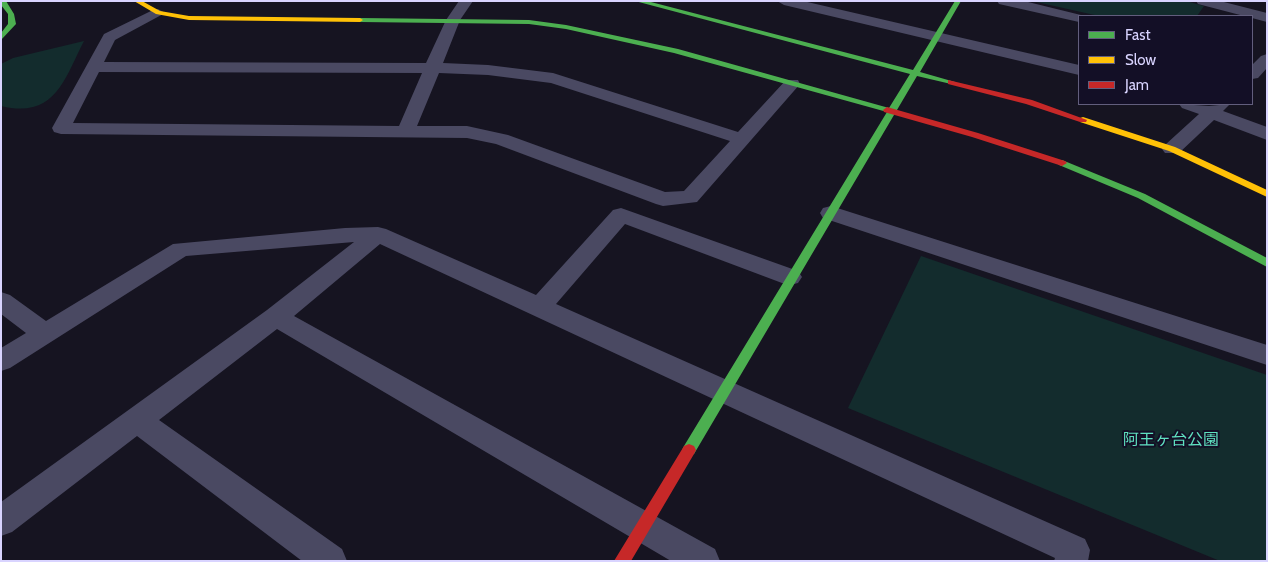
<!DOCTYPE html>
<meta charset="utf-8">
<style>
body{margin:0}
#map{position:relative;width:1268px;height:562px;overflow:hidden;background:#161421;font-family:Cabin,sans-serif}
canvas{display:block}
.frame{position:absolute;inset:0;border:2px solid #d9d4ff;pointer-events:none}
.legend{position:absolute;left:1078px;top:15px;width:175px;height:90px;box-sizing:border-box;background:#130f26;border:1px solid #625e7d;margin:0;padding:6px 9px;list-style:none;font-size:15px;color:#d9d4ff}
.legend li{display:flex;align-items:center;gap:10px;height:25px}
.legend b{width:25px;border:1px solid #625e7d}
</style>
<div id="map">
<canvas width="1268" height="562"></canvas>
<div class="frame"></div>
<ul class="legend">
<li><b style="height:6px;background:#4caf50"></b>Fast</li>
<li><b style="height:6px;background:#ffc107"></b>Slow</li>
<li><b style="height:6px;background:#c62828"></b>Jam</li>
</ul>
</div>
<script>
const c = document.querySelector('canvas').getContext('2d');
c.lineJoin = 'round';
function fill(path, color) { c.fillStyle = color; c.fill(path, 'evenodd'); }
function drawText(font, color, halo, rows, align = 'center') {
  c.font = font + ' Cabin,"Noto Sans JP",sans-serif'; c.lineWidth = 4; c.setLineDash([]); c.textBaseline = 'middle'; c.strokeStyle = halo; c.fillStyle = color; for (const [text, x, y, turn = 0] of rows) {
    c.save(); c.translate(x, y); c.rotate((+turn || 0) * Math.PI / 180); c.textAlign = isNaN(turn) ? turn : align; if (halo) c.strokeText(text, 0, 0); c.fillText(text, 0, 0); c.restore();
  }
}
fill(new Path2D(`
 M1032 1H1186L1204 6 1197 16H1099Z
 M84 41C64 80 55 119 1 106V64L13 58Z
 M921 256 1267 375V561H1220L848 408Z`), '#132c2d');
fill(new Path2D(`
 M459 1H473L460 20 443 63 488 65 553 73 738 132 786 80H798L800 84 697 202 663 206 656 204 496 144 467 138 61 134 54 132 52 128 104 34 153 10 158 9 165 13 115 40 104 62 426 63 446 20ZM99 72 422 73 399 126 73 123ZM439 73 488 75 551 83 730 141 684 191 665 192 508 135 467 126H417Z
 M777 1H803L1079 65V75L784 5Z
 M997 1H1024L1085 16H1079V22L999 4Z
 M1196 1H1220L1267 13V22L1252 18V16H1244L1198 4Z
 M1267 54V68L1258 78 1252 79V65L1261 56Z
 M1179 104 1209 106 1230 104 1223 111 1267 127V140L1214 120 1179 153H1165L1162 149 1165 145 1199 114 1182 108Z
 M831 206 1267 345V365L823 218 820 213 823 208Z
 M621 208 798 271 802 277 798 283 790 285 782 283 625 224 556 304 1085 539 1090 550 1088 561H1054L1055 558 380 244 294 316 715 549 720 561H671L277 329 159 420 342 549 347 561H302L137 436 12 532 1 536V502L267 310 354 242 186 256 10 368 1 371V348L26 333 1 314V292L10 295 46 321 173 244 345 228 378 227 386 229 536 295 613 210Z`), '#4a4962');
fill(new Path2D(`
 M1 1H6L14 14 16 24 1 40V33L8 24V14L1 5Z
 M635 1H647L913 70 955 1H961L920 72 955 82 951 84 917 76 694 454 689 456 684 454 682 450 684 446 887 112 674 53 566 29 529 24 360 22 357 20 360 18 529 20 566 25 678 49 889 108 910 74Z
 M1062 160 1145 194 1267 258V267L1138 198 1059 165 1057 163Z`), '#4caf50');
fill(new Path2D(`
 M134 1H142L160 11 189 16 360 18 363 20 360 22 189 20 156 14Z
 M1083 117 1175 147 1267 190V197L1169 151 1080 122V118Z`), '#ffc107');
fill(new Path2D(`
 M948 80 1032 100 1087 120 1086 122H1080L1026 104 948 84Z
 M887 107 978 133 1065 161 1067 163 1062 166 1059 165 972 137 884 112 883 110Z
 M689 444 694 446 696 450 694 454 631 561H614L684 446Z`), '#c62828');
drawText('16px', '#5fe0c0', '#130f26', [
 ["阿王ヶ台公園",1171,440]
]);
</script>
